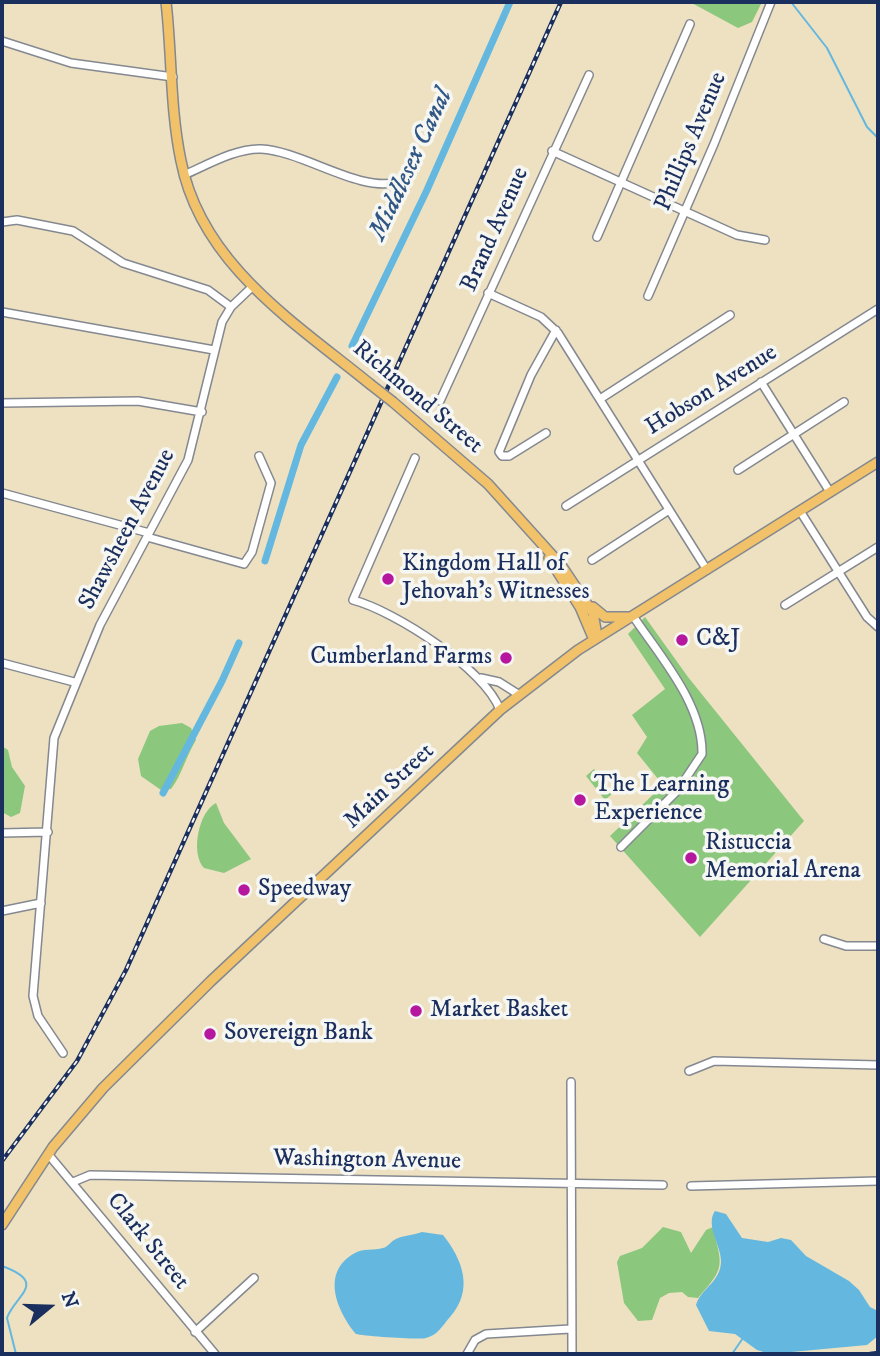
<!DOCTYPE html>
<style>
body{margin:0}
#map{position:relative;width:880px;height:1356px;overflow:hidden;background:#ede1c1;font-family:"IM FELL DW Pica",serif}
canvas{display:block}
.frame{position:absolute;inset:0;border:4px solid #1b2f5e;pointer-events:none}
.north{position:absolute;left:14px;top:1272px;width:70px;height:70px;-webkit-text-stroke:5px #f6f6f2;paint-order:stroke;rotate:71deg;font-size:19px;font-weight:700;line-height:28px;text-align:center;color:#1b2f5e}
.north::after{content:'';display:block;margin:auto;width:24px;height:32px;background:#1b2f5e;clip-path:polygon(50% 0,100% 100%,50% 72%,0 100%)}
</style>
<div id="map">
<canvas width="880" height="1356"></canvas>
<div class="frame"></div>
<div class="north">N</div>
</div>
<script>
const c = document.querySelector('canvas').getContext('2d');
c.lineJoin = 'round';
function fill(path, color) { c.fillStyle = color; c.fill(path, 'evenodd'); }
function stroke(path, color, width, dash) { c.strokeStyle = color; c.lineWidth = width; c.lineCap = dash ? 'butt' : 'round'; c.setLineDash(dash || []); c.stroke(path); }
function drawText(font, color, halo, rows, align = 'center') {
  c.font = font + ' "IM FELL DW Pica",serif'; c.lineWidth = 7; c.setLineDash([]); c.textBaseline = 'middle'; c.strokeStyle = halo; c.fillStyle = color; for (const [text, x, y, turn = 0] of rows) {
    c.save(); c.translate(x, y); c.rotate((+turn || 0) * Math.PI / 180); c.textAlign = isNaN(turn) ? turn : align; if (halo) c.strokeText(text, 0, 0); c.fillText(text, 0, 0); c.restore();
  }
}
fill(new Path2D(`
 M690 2H689H762L752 22 738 28Z
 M645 617 688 677 804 821 700 937 610 836 663 785 637 753 647 737 632 715 665 689 628 634Z
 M182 723 191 728 196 740C186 756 182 775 171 789L161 790 141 776 138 759 150 731 159 726Z
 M2 746 8 750 12 767 25 786 20 813 11 817 2 812Z
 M594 769 613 793 605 800 586 776Z
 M216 803 224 823 251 859 224 873 204 868C190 853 199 811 216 803Z
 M663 1227 681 1232 691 1253 706 1230 713 1227C722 1267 726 1266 698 1298L688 1297 682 1292 669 1293 660 1298 652 1320 638 1321 624 1303 617 1262 620 1256 642 1248Z`), '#8bc77d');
fill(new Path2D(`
 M715 1211 726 1214 742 1238 768 1242 781 1238 791 1240 806 1256 849 1281 859 1290 870 1307 878 1311V1336L867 1345 770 1354 757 1350 735 1334 709 1331 696 1305C701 1288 721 1282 721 1261 721 1245 705 1225 715 1211Z
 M422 1232 443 1235C463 1260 474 1290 450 1317 442 1326 438 1335 426 1338 420 1340 364 1336 356 1334 337 1311 320 1272 355 1253 363 1248 374 1251 383 1248 388 1247 391 1241 396 1239 401 1236 414 1235 422 1232Z`), '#64b8e0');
stroke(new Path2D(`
 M791 2 827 48 867 127 878 138
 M2 1266C49 1283 15 1295 7 1318L16 1354
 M732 1354 743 1338`), '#64b8e0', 2);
stroke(new Path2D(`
 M352 346 427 190 510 2
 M265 561 301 445 337 377
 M163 793 222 681 239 643`), '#64b8e0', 7);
const minor = new Path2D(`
 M2 41 71 63 173 77
 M552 151 737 235 765 240
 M184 175C207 165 236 148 261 149 303 151 359 193 398 182
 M2 222 17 220 73 231 123 263 208 290 231 307
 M597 237 690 24
 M488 293 541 317 558 333 707 570
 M648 296 714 144 771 2
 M2 312 214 350
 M761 382 830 492
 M600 399 730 315
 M440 401 589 75
 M2 403 138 401 202 412
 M546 433 509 456H502L499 452 531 375 556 330
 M415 458 353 600C395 611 485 669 500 710
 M738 470 844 402
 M2 493 149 533
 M566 506 878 309
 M800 511 867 617 878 627
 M147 537 244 564 252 552 271 483 259 456
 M592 560 669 510
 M785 605 878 547
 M2 663 74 682
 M481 678 499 682 518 694
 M2 833 48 832
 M621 847 678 790 702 754C703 704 659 655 633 616
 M2 911 41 903
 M824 939 846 946H878
 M63 1053 38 1016 33 996 54 738 100 625 188 460 222 322 231 307 252 287
 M689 1071 714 1061 878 1065
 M571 1082 572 1354
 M48 1154 215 1354
 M73 1182 90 1175 663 1185
 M691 1186 878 1181
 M195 1332 254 1278
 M467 1354 475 1340 486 1334 570 1329`);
const major = new Path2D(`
 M166 2C172 54 170 109 181 161 201 264 294 322 370 384
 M393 402 488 484 561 565 593 613 596 630 594 640
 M549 558 580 607 594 640
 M593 607 605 617H628
 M2 1225 53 1147 103 1088 211 981 500 710 578 650 878 462`);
stroke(minor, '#848890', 10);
stroke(major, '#848890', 12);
stroke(minor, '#fff', 7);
stroke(major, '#f2c26a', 9);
const rail = new Path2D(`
 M2 1161 77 1061 126 970 561 2
 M870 1354 878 1353`);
stroke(rail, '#1b2f5e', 4.5);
stroke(rail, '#f6f6f2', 2, [5]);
const majorBridge = new Path2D(`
 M370 384 393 402`);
stroke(majorBridge, '#848890', 12, []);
stroke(majorBridge, '#f2c26a', 9);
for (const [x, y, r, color] of [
 [388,579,7,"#b5179e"],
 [682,640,7,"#b5179e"],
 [506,658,7,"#b5179e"],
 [580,800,7,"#b5179e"],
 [691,858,7,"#b5179e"],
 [244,890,7,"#b5179e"],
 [416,1011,7,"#b5179e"],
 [210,1034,7,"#b5179e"]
]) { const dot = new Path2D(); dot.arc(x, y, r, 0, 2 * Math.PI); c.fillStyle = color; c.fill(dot); stroke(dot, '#f6f6f2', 2.5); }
drawText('24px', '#1b2f5e', '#f6f6f2', [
 ["Phillips Avenue",692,142,-67],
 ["Brand Avenue",496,230,-66],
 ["Hobson Avenue",712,391,-32],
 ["Richmond Street",417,398,40],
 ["Shawsheen Avenue",128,530,-62],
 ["Main Street",390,787,-43],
 ["Washington Avenue",367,1161,1],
 ["Clark Street",147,1242,51]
]);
drawText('24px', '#1b2f5e', '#f6f6f2', [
 ["Kingdom Hall of",402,565],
 ["Jehovah's Witnesses",402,593],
 ["C&J",696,640],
 ["Cumberland Farms",492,658,"right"],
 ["The Learning",594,786],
 ["Experience",594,814],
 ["Ristuccia",705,844],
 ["Memorial Arena",705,872],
 ["Speedway",258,890],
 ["Market Basket",430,1011],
 ["Sovereign Bank",224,1034]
], 'left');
drawText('italic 26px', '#315885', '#f6f6f2', [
 ["Middlesex Canal",412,165,-65]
]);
</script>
